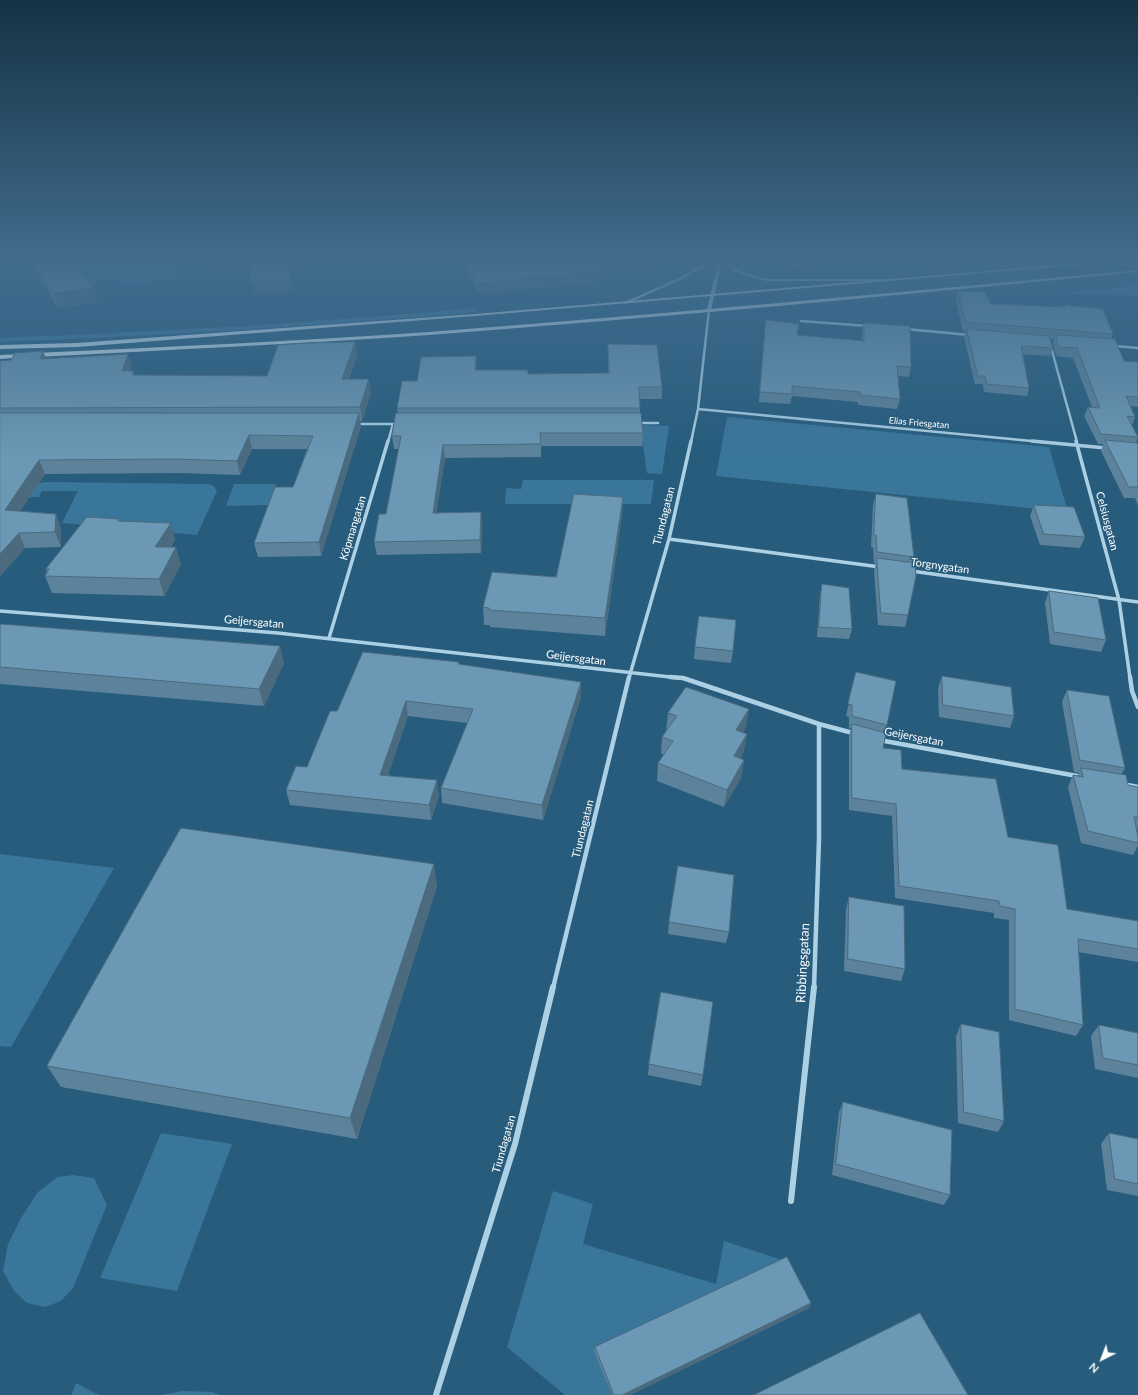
<!DOCTYPE html>
<meta charset="utf-8">
<style>
body{margin:0}
#map{position:relative;width:1138px;height:1395px;overflow:hidden;background:#275c7c;font-family:Lato,sans-serif}
canvas{display:block}
.north{position:absolute;left:1082px;top:1339px;width:40px;height:40px;-webkit-text-stroke:3px #275c7c;paint-order:stroke;rotate:222deg;font-size:11px;font-weight:700;line-height:16px;text-align:center;color:#fff}
.north::after{content:'';display:block;margin:auto;width:14px;height:18px;background:#fff;clip-path:polygon(50% 0,100% 100%,50% 72%,0 100%)}
</style>
<div id="map">
<canvas width="1138" height="1395"></canvas>
<div class="north">N</div>
</div>
<script>
const c = document.querySelector('canvas').getContext('2d');
c.lineJoin = 'round';
function fill(path, color) { c.fillStyle = color; c.fill(path, 'evenodd'); }
function stroke(path, color, width, dash) { c.strokeStyle = color; c.lineWidth = width; c.lineCap = dash ? 'butt' : 'round'; c.setLineDash(dash || []); c.stroke(path); }
function drawText(font, color, halo, rows, align = 'center') {
  c.font = font + ' Lato,sans-serif'; c.lineWidth = 3; c.setLineDash([]); c.textBaseline = 'middle'; c.strokeStyle = halo; c.fillStyle = color; for (const [text, x, y, turn = 0] of rows) {
    c.save(); c.translate(x, y); c.rotate((+turn || 0) * Math.PI / 180); c.textAlign = isNaN(turn) ? turn : align; if (halo) c.strokeText(text, 0, 0); c.fillText(text, 0, 0); c.restore();
  }
}
fill(new Path2D(`
 M70 262H179L185 278 120 285 116 278 85 283Z
 M1138 285V295L1058 294Z
 M475 308 477 312C318 326 159 336 0 342V339L14 337C168 332 322 322 475 308Z
 M727 417 1049 447 1068 512 716 476Z
 M640 425 669 426 662 474 647 473Z
 M523 480H654L651 504H505L506 488 521 489Z
 M48 482 209 484 214 486 217 491 197 535 62 523 78 491H42L39 497H15L38 483Z
 M234 484H276L270 505 226 506Z
 M0 854 114 868 11 1047 0 1046Z
 M161 1133 232 1144 177 1291 100 1278Z
 M73 1175 94 1178 107 1205 73 1288 61 1301 45 1307 27 1303 14 1291 3 1271 8 1244 21 1218 38 1192 58 1177Z
 M553 1191 593 1204 583 1244 716 1284 724 1241 785 1261 595 1351 612 1395H565L507 1347Z
 M76 1383 99 1395H71Z
 M182 1391 213 1392 219 1395H161Z`), '#3a769a');
stroke(new Path2D(`
 M801 321 868 326
 M905 329 970 335
 M1114 346 1138 348
 M1051 347 1077 442
 M698 409 1042 442
 M636 423H658
 M356 424H400
 M388 442 393 424
 M691 442 698 409 709 310`), '#acd0e4', 2.5);
stroke(new Path2D(`
 M1032 441 1106 448
 M1076 441 1119 600 1130 678
 M669 539 880 567
 M911 571 1138 602
 M0 611 278 633 679 678
 M329 638 388 441
 M629 678 669 539 691 441`), '#acd0e4', 3.5);
stroke(new Path2D(`
 M670 677 683 678 819 724 853 733
 M1130 677 1132 691 1138 707
 M879 740 1077 776
 M1123 784 1138 787
 M553 988 629 677
 M814 988 819 839V724`), '#acd0e4', 4.5);
stroke(new Path2D(`
 M791 1201 814 987
 M436 1395 515 1144 553 987`), '#acd0e4', 6);
fill(new Path2D(`
 M707 262H712L681 280 626 304 622 303 679 278Z
 M718 262H722L711 310 709 311 707 310Z
 M725 262H730L736 269 745 273 767 279H885L887 280 885 281H767L743 275 734 271Z`), '#acd0e4');
fill(new Path2D(`
 M1092 262H1113L475 316 77 347 0 349V345L77 343 475 314Z
 M1138 270V272C902 295 666 317 429 335 298 344 166 350 35 357L32 355 35 353C166 347 298 341 429 332 666 314 902 292 1138 270Z
 M23 354 25 355V357L0 359V355Z`), '#d5e8f4');
fill(new Path2D(`
 M31 262H75L93 288 98 302 58 308Z
 M464 262H642V269L597 274V282L479 294Z
 M780 262H807V268L779 266Z
 M900 262H958L956 266Z
 M958 291 991 304 1065 307V305L1113 334 1111 339 1124 361 1138 362V407L1131 406 1135 417 1132 426 1138 437 1136 443H1138V506L1135 498H1124L1101 451 1103 444H1098L1084 416 1088 407H1092L1073 358 1056 356 1053 344 1054 339 1050 338 1053 348 1050 356 1022 354 1029 388 1027 396 984 392 983 384H975L964 337 966 331H963L956 300Z
 M766 320 797 335 862 341V332L864 323 911 367 909 377 898 376 900 399 897 409 858 405V402L792 396 790 404 759 402Z
 M355 342 357 355 349 379 371 393 362 421H360L361 426 321 556 258 557 254 543 293 487 307 449H252L240 475 179 473 45 474 20 511 56 514 61 529V547L25 548 0 576V361L46 358 132 366 130 371 135 375 267 376Z
 M608 344 662 387V399H640V413L643 433 642 446H541V457L445 458 436 513 481 512 482 526 481 553 377 555 374 542 386 514 399 449H394L392 436 398 413 397 408 417 381 476 356 477 370 528 374 608 373Z
 M876 494 914 557 912 563 908 615 905 627 878 625 874 570 876 564 874 563 873 547H871L873 505Z
 M623 497 622 514 605 636 490 627V625H484L483 607 556 577Z
 M1034 505 1085 537 1080 548 1040 545 1030 516Z
 M120 519V521L175 539 171 547 181 564 164 596 52 593 45 576 47 573 46 569Z
 M822 584 852 629 849 639 817 637 820 594Z
 M1049 591 1106 640 1101 652 1050 644 1045 603Z
 M0 625 284 663 264 706 0 684Z
 M695 647 733 651 731 663 694 659Z
 M459 664 581 682V697L543 820 442 803 441 788 467 723 408 716 388 775 439 796 431 820 290 805 286 790 307 767 337 711Z
 M856 672 887 725 885 733 883 748 902 769 1008 837 1067 909 1138 921V962L1078 952 1083 1025 1076 1036 1009 1020V920L994 918V913L895 898 892 816 849 810V736L851 729 849 728V717L846 716Z
 M942 676 1014 716 1010 728 939 717 938 688Z
 M1067 690 1125 768 1121 775 1128 785 1138 787V829H1137L1138 836V846L1133 855 1081 843 1068 787 1073 775 1077 776 1079 773 1074 772 1062 702Z
 M668 713 746 727 743 732 744 751 740 759 744 760 741 778 724 807 657 781 658 763 664 755 661 754 662 737 666 731Z
 M437 886 357 1139 61 1087 47 1066Z
 M849 897 905 969 901 981 844 971 846 909Z
 M669 922 729 932 726 943 668 934Z
 M961 1024 1004 1121 998 1132 958 1123 956 1036Z
 M1099 1025 1138 1033V1078L1095 1069 1091 1036Z
 M649 1064 703 1075 701 1086 648 1075Z
 M843 1102 950 1195 944 1205 832 1175 839 1112Z
 M1109 1133 1138 1139V1196L1107 1190 1101 1144Z
 M811 1303 809 1308 630 1395H612L594 1351 595 1347Z`), '#5c839b');
fill(new Path2D(`
 M205 262H240V263L206 267Z
 M289 262H290L292 292 253 295 251 282Z
 M606 262H642V269L597 274V282L479 294V283L592 264Z
 M93 288 98 302 58 308 54 293Z
 M355 342 357 355 344 392 342 379Z
 M43 351 48 364 40 359Z
 M128 354 132 366 126 384 122 371Z
 M476 356 477 368 476 382 475 370Z
 M369 379 371 393 362 421 360 407Z
 M359 413 361 426 321 556 319 542Z
 M249 435 252 449 240 475 237 461Z
 M443 445 445 458 434 527 433 513Z
 M39 460 45 474 11 524 5 510Z
 M623 497 622 514 605 636V618Z
 M481 512 482 526 481 553 480 540Z
 M56 514 61 529V547L55 532Z
 M171 523 175 539 160 563 155 547Z
 M19 533 25 548 0 576V554Z
 M176 547 181 564 164 596 159 579Z
 M280 646 284 663 264 706 259 689Z
 M581 682V697L543 820 542 805Z
 M406 701 408 716 383 790 380 775Z
 M749 709 746 727 734 748 736 730Z
 M747 734 744 751 731 774 734 756Z
 M744 760 741 778 724 807 727 790Z
 M437 780 439 796 431 820 429 805Z
 M434 864 437 886 357 1139 350 1118Z
 M811 1303 809 1308 630 1395H622Z`), '#4b6a7e');
const building = new Path2D(`
 M34 262H75L93 288 54 293Z
 M250 262H289L290 279 251 282Z
 M469 262H606L592 264 597 271 479 283Z
 M958 291 985 292 991 304 1066 307 1065 305 1103 309 1113 334 966 322Z
 M766 320 799 324 797 335 864 341V323L910 326 911 367 897 366 900 399 860 395V392L792 386V394L760 392Z
 M967 329 1049 336 1053 348 1021 346 1029 388 987 384 985 376H978Z
 M1056 335 1115 339 1124 361 1138 362V397L1126 396 1135 417 1127 416 1138 437 1101 434 1088 407 1100 408 1077 348 1059 347Z
 M355 342 342 379H369L360 407 0 408V361L11 360 15 353 43 351 40 359 128 354 122 371H134L132 375 267 376 278 345 307 343Z
 M608 344 657 345 662 387H639L640 408H397L402 381H417L421 357 476 356 475 370H528V374L609 373Z
 M0 413H359L319 542 254 543 275 487H293L313 436 249 435 237 461 175 459 39 460 5 510 56 514 55 532 19 533 0 554Z
 M396 413H641L643 433H540L541 444 443 445 433 513 481 512 480 540 374 542 379 514H386L401 436H392Z
 M1105 440 1138 443V487H1129Z
 M574 494 623 497 605 618 489 610V608L483 607 492 572 556 577Z
 M876 494 907 498 914 557 877 552 876 535H874Z
 M1034 505 1074 507 1085 537 1044 534Z
 M87 517 120 519 118 521 171 523 155 547H176L159 579 45 576 49 569H46Z
 M877 558 915 563 916 576 908 615 881 613Z
 M822 584 849 588 852 629 819 627Z
 M1049 591 1098 598 1106 640 1054 632Z
 M699 616 736 620 733 651 695 647Z
 M1 624 280 646 259 689 0 667V625Z
 M363 652 459 662 458 664 581 682 542 805 441 788 473 709 406 701 380 775 437 780 429 805 286 790 296 766 307 767 330 711H337Z
 M856 672 896 681 887 725 852 716V705L848 704Z
 M942 676 1011 687 1014 716 943 705Z
 M686 687 749 709 736 730 747 734 734 756 744 760 727 790 658 763 673 741 662 737 677 716 668 713Z
 M1067 690 1109 696 1125 768 1080 760Z
 M852 724 886 733 883 748 901 750 902 769 996 779 1008 837 1058 845 1067 909 1138 921V949L1078 939 1083 1025 1015 1009V909L1000 906 999 901 899 886 896 804 852 798Z
 M1081 768 1126 775 1128 785 1138 787V817H1134L1138 836V843L1088 831 1073 775 1083 777Z
 M181 828 434 864 350 1118 47 1066Z
 M678 866 734 875 729 932 669 922Z
 M849 897 904 906 905 969 848 959Z
 M661 992 713 1002 703 1075 649 1064Z
 M961 1024 999 1032 1004 1121 964 1112Z
 M1099 1025 1138 1033V1065L1103 1058Z
 M843 1102 952 1130 950 1195 836 1164Z
 M1109 1133 1138 1139V1184L1115 1179Z
 M787 1257 811 1303 622 1395H614L595 1347Z
 M920 1313 968 1395H754Z`);
fill(building, '#6b98b4');
stroke(building, '#4b6a7e', 1);
const sky = c.createLinearGradient(0, 0, 0, 458);
sky.addColorStop(0, '#153344');
sky.addColorStop(0.57, '#416c8e');
sky.addColorStop(1, '#416c8e00');
c.fillStyle = sky;
c.fillRect(0, 0, 1138, 458);
drawText('9px', '#fff', '#275c7c', [
 ["Elias Friesgatan",919,423,5]
]);
drawText('11px', '#fff', '#275c7c', [
 ["Tiundagatan",664,516,-76],
 ["Celsiusgatan",1107,521,75],
 ["Köpmangatan",353,528,-73],
 ["Torgnygatan",940,566,8],
 ["Geijersgatan",254,622,5],
 ["Geijersgatan",576,658,7],
 ["Geijersgatan",914,737,11],
 ["Tiundagatan",583,829,-76],
 ["Tiundagatan",504,1144,-74]
]);
drawText('13px', '#fff', '#275c7c', [
 ["Ribbingsgatan",803,963,-87]
]);
</script>
